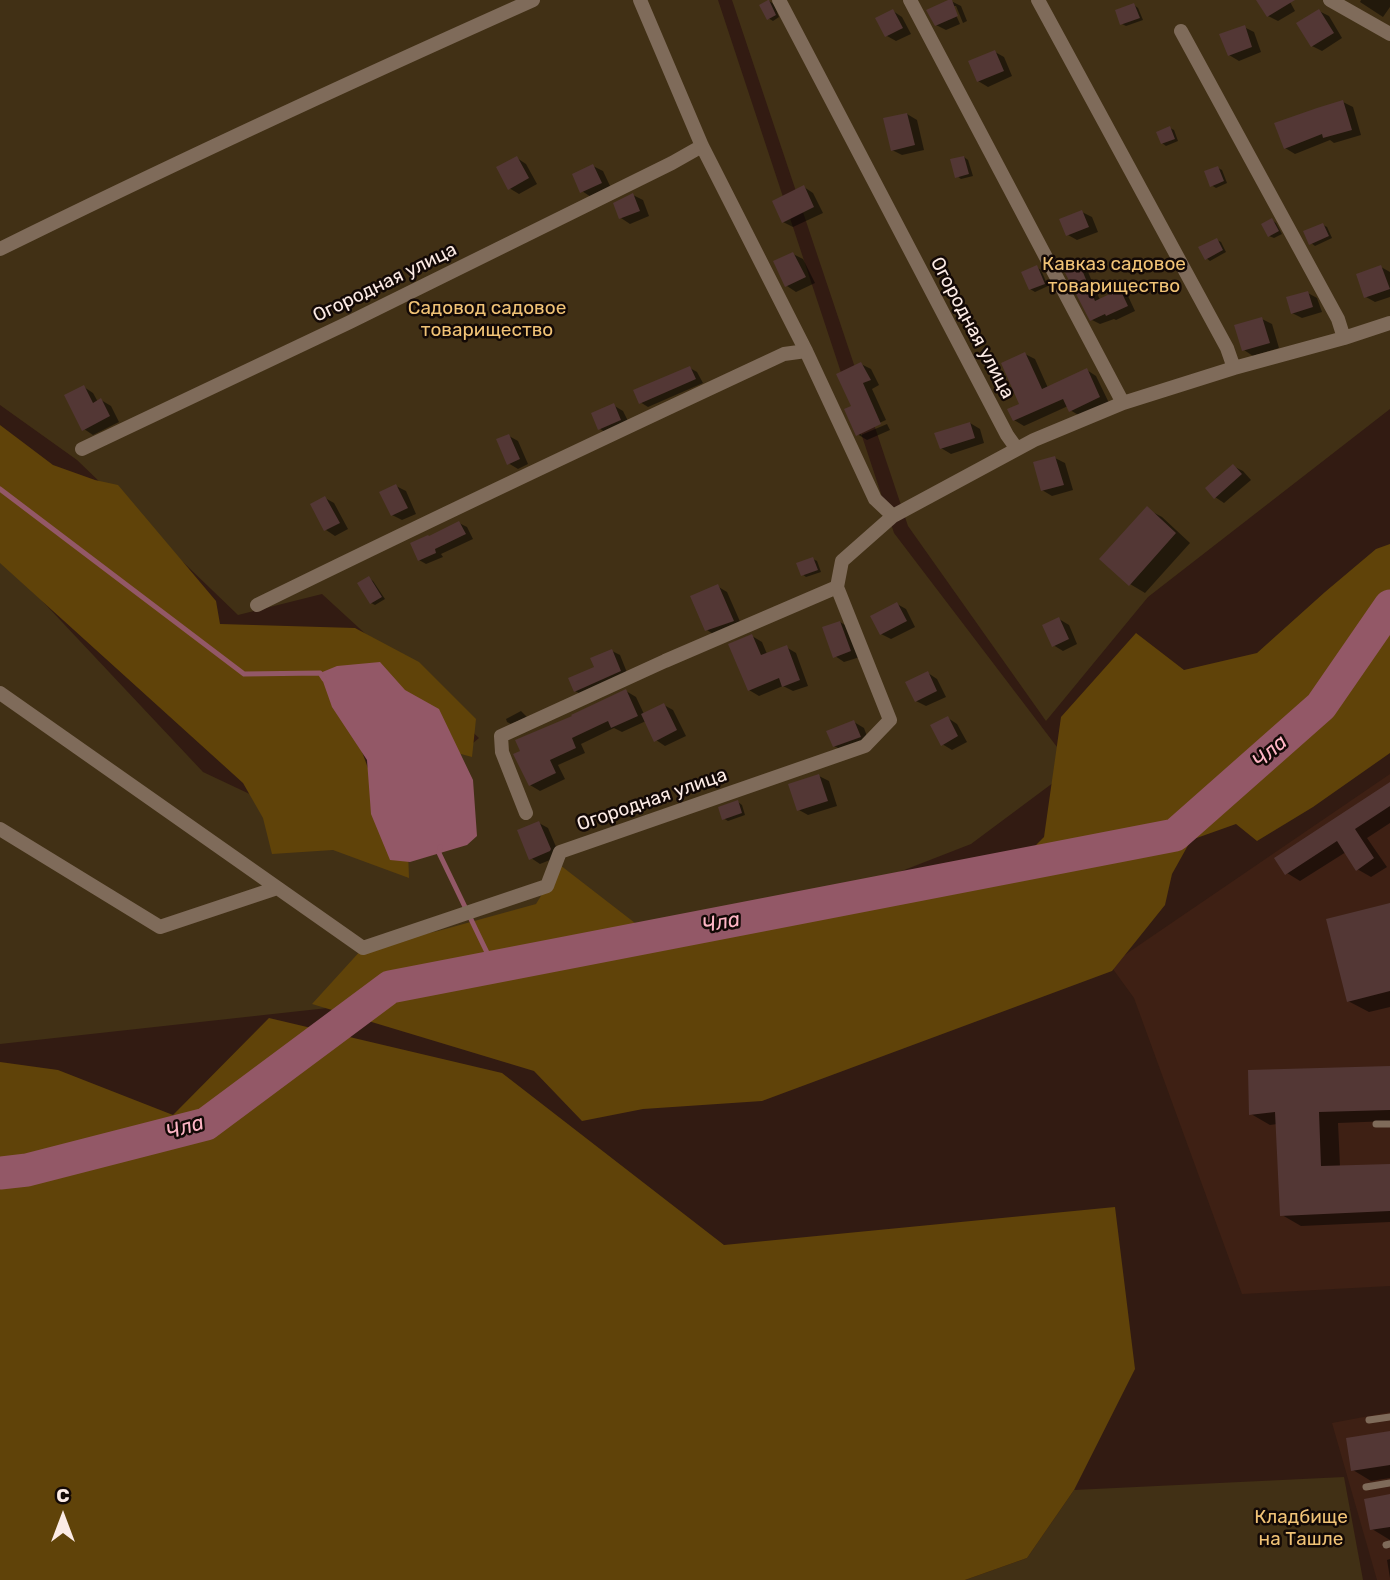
<!DOCTYPE html>
<meta charset="utf-8">
<style>
body{margin:0}
#map{position:relative;width:1390px;height:1580px;overflow:hidden;background:#321b12;font-family:Rubik,sans-serif}
canvas{display:block}
.north{position:absolute;left:28px;top:1482px;width:70px;height:70px;-webkit-text-stroke:5px #130906;paint-order:stroke;rotate:0deg;font-size:19px;font-weight:700;line-height:28px;text-align:center;color:#fcebe5}
.north::after{content:'';display:block;margin:auto;width:24px;height:32px;background:#fcebe5;clip-path:polygon(50% 0,100% 100%,50% 72%,0 100%)}
</style>
<div id="map">
<canvas width="1390" height="1580"></canvas>
<div class="north">С</div>
</div>
<script>
const c = document.querySelector('canvas').getContext('2d');
c.lineJoin = 'round';
function fill(path, color) { c.fillStyle = color; c.fill(path, 'evenodd'); }
function stroke(path, color, width, dash) { c.strokeStyle = color; c.lineWidth = width; c.lineCap = dash ? 'butt' : 'round'; c.setLineDash(dash || []); c.stroke(path); }
function drawText(font, color, halo, rows, align = 'center') {
  c.font = font + ' Rubik,sans-serif'; c.lineWidth = 5; c.setLineDash([]); c.textBaseline = 'middle'; c.strokeStyle = halo; c.fillStyle = color; for (const [text, x, y, turn = 0] of rows) {
    c.save(); c.translate(x, y); c.rotate((+turn || 0) * Math.PI / 180); c.textAlign = isNaN(turn) ? turn : align; if (halo) c.strokeText(text, 0, 0); c.fillText(text, 0, 0); c.restore();
  }
}
fill(new Path2D(`
 M1390 774V1286L1242 1294 1134 998 1110 965Z
 M1390 1412V1580H1377L1332 1423Z`), '#3e2014');
fill(new Path2D(`
 M0 0H718L894 533 1073 768 971 844 637 974 0 1044V556L203 772 326 830 385 817 479 738 322 594 238 615 77 460 0 405Z
 M732 0H1390V409L1148 597 1046 721 908 526Z
 M1344 1477 1363 1580H965L1027 1558 1074 1490Z`), '#413015');
fill(new Path2D(`
 M0 425 53 465 95 480 118 485 216 601 220 624 355 628 419 662 476 719 472 757 450 751 356 735 369 771 408 851 409 878 333 850 272 854 263 818 243 783 0 563Z
 M1390 544V753L1313 807 1257 841 1236 824 1191 840 1172 874 1165 905 1112 971 762 1101 643 1109 582 1121 534 1071 312 1004 363 948 438 931 536 904 560 865 644 930 998 854 1019 862 1044 837 1061 717 1136 633 1184 670 1257 653 1325 592 1376 549Z
 M269 1018 502 1073 724 1245 1115 1207 1135 1369 1074 1490 1027 1558 965 1580H0V1062L58 1070 173 1115Z`), '#604309');
fill(new Path2D(`
 M380 662 405 690 439 709 473 780 477 836 467 845 410 862 390 860 371 814 367 760 332 707 320 673 337 666Z`), '#935867');
fill(new Path2D(`
 M1258 0H1289L1295 11 1278 21 1268 16Z
 M1361 0H1390V7L1383 17 1360 2Z
 M769 1 774 4 779 17 773 21 768 18Z
 M951 1 961 6 967 21 963 23 956 6H952L960 24 946 30 936 25Z
 M1134 5 1138 8 1143 20 1126 26 1122 24Z
 M893 11 902 17 911 34 896 41 887 36Z
 M1319 11 1329 16 1342 38 1322 51 1312 46Z
 M1244 27 1254 32 1261 52 1239 61 1229 55Z
 M995 52 1004 57 1012 76 988 87 978 81Z
 M1343 102 1353 107 1361 135 1334 143 1330 140 1295 154 1285 148Z
 M907 114 917 120 924 150 902 155 892 150Z
 M1170 128 1174 130 1178 141 1166 146 1162 143Z
 M964 157 968 160 973 176 961 179 957 176Z
 M517 158 526 164 537 184 519 194 509 188Z
 M593 166 603 171 611 188 591 197 582 191Z
 M1218 168 1222 170 1227 183 1216 188 1211 185Z
 M804 187 813 193 823 213 793 227 783 222Z
 M633 195 643 200 649 216 630 224 621 218Z
 M1082 212 1092 217 1098 232 1077 240 1068 235Z
 M1272 220 1276 223 1282 234 1274 238 1269 236Z
 M1323 225 1327 227 1332 238 1315 246 1311 243Z
 M1217 240 1221 242 1226 252 1210 261 1206 258Z
 M793 254 803 259 815 283 796 292 787 286 775 262Z
 M1076 260 1085 265 1100 300 1120 291 1128 296 1135 311 1116 320 1114 319 1100 324 1092 320Z
 M1036 267 1041 270 1048 286 1035 292 1030 289Z
 M1381 267 1390 272V297L1375 302 1366 297Z
 M1308 293 1317 298 1322 312 1302 318 1292 313Z
 M1262 319 1272 324 1279 348 1253 356 1244 350Z
 M1025 354 1035 359 1048 388 1087 370 1096 376 1109 403 1080 416 1070 410 1068 406 1024 426 1014 420 1022 405Z
 M861 364 871 369 879 385 872 389 886 420 861 431V435L887 424 890 430 867 440 857 434 854 407Z
 M690 368 697 372 703 383 648 407 640 402Z
 M84 387 93 393 98 402 101 400 111 406 119 422 93 435 84 429Z
 M613 405 623 411 630 425 610 435 600 429Z
 M970 423 980 429 984 443 951 454 941 448Z
 M509 436 518 441 528 464 518 469 508 463Z
 M1055 458 1065 463 1073 490 1052 496 1042 490Z
 M1233 466 1243 471 1251 480 1224 503 1215 497Z
 M396 486 406 491 416 514 402 520 392 515Z
 M325 498 334 503 348 529 335 536 326 530Z
 M1147 509 1162 517 1190 543 1145 593 1130 584Z
 M459 523 467 527 473 539 441 554 443 557 426 564 419 560Z
 M813 559 817 561 821 572 806 577 802 574Z
 M369 578 373 581 385 599 375 605 371 603Z
 M717 586 727 592 742 626 716 636 707 630Z
 M897 604 906 609 915 627 891 639 881 634Z
 M1059 619 1069 625 1077 644 1063 651 1053 645Z
 M840 622 850 628 860 657 844 662 835 656Z
 M752 636 762 642 767 654 786 647 796 653 808 686 793 691 783 686 759 696 749 690Z
 M612 651 620 655 628 675 583 695 575 691Z
 M928 673 937 679 946 697 926 706 916 701Z
 M626 691 636 697 644 714 664 705 673 710 686 736 665 746 656 740 646 721 622 732 614 728 581 744 585 753 558 765 565 779 540 791 530 785 515 755Z
 M521 711 527 717 511 724 507 722 506 719Z
 M948 718 957 724 967 742 952 750 942 744Z
 M854 722 864 728 869 742 844 751 834 746Z
 M819 776 829 781 837 806 808 815 799 810Z
 M1390 784V823L1367 838 1387 867 1371 877 1357 869 1346 852 1300 881 1287 873Z
 M738 802 742 805 745 815 728 821 723 818Z
 M539 823 548 828 560 856 540 864 531 858Z
 M1390 905V1007L1369 1012 1348 1001Z
 M1390 1068V1121L1338 1123 1340 1167 1390 1166V1222L1301 1226 1282 1215 1277 1124 1270 1125 1251 1114Z
 M1390 1433V1478L1371 1481 1353 1470Z
 M1390 1496V1540L1372 1529Z
 M1390 1559V1578L1387 1560Z`), '#0007');
stroke(new Path2D(`
 M0 489 244 674 320 673 324 679
 M440 847 439 853 494 967`), '#935867', 5);
stroke(new Path2D(`
 M0 1173 27 1170 206 1124 390 987 1175 835 1321 706 1390 606`), '#935867', 33);
fill(new Path2D(`
 M768 0H769L776 15 767 20 759 5Z
 M948 0H952L958 16 935 26 926 10Z
 M1256 0H1295L1267 17Z
 M1134 3 1140 18 1120 25 1115 10Z
 M893 9 903 28 885 37 875 18Z
 M1319 9 1334 33 1311 47 1296 23Z
 M1245 25 1252 47 1228 56 1219 34Z
 M995 50 1004 71 977 82 968 61Z
 M1343 100 1352 130 1323 138 1322 134 1284 149 1274 123 1317 108Z
 M907 113 915 145 891 151 883 118Z
 M1170 126 1175 139 1161 144 1156 132Z
 M517 156 529 178 508 190 496 167Z
 M964 156 969 174 955 178 950 159Z
 M593 164 602 183 580 193 572 174Z
 M1218 166 1224 181 1210 187 1204 171Z
 M804 185 814 207 782 223 772 201Z
 M633 193 640 211 619 219 613 203Z
 M1082 210 1089 227 1066 236 1059 219Z
 M1272 218 1279 231 1268 237 1261 224Z
 M1323 223 1329 236 1309 245 1303 231Z
 M1217 238 1223 250 1205 260 1198 247Z
 M793 252 806 277 785 287 773 261Z
 M1077 258 1095 301 1120 289 1128 306 1106 316 1105 314 1090 321 1061 265Z
 M1037 265 1045 284 1029 290 1021 272Z
 M1381 265 1390 289 1364 298 1356 274Z
 M1308 291 1313 307 1291 314 1286 297Z
 M1262 317 1270 343 1242 351 1234 325Z
 M1025 352 1042 389 1087 368 1100 397 1069 412 1063 399 1013 421 1007 409 1019 404 1001 363Z
 M861 362 871 380 863 383 881 424 856 436 844 409 851 406 836 374Z
 M690 366 696 379 639 404 633 390Z
 M84 385 93 403 101 398 110 416 82 431 64 395Z
 M614 403 621 420 598 430 591 413Z
 M970 422 975 438 940 449 934 433Z
 M509 434 520 459 507 465 496 439Z
 M1055 456 1064 485 1041 491 1033 462Z
 M1233 464 1242 474 1214 499 1205 488Z
 M396 484 408 508 391 516 379 492Z
 M325 496 340 523 324 531 310 504Z
 M1147 506 1176 533 1129 586 1099 559Z
 M459 521 466 534 435 549 436 553 418 561 410 543 428 535 429 536Z
 M813 557 818 570 801 576 796 563Z
 M369 576 382 597 370 604 357 583Z
 M718 584 734 621 705 631 690 596Z
 M897 602 907 621 880 635 870 616Z
 M1059 617 1069 639 1052 647 1042 625Z
 M840 621 851 651 833 658 822 627Z
 M752 634 761 655 787 645 800 680 782 687 779 678 748 691 728 644Z
 M612 649 621 671 574 692 568 678 594 667 590 658Z
 M928 671 937 691 915 702 905 682Z
 M626 689 638 716 611 728 608 721 572 738 576 748 550 760 556 773 529 786 513 754 520 751 515 740 572 716 571 715Z
 M664 703 677 730 654 742 641 714Z
 M948 716 958 736 941 746 930 725Z
 M854 720 861 737 833 747 826 731Z
 M819 774 828 801 797 811 788 784Z
 M1390 782V806L1355 829 1374 858 1356 871 1337 841 1285 875 1274 858Z
 M738 800 742 813 722 820 718 807Z
 M539 821 551 849 550 851 529 860 517 830Z
 M1390 903V991L1347 1002 1326 919Z
 M1390 1066V1110L1319 1112 1321 1166 1390 1164V1211L1280 1216 1275 1112 1249 1115 1248 1070Z
 M1390 1431V1465L1351 1471 1346 1438Z
 M1390 1494V1527L1370 1530 1364 1499Z`), '#533735');
stroke(new Path2D(`
 M1376 1124H1390
 M1369 1420 1390 1417
 M1366 1487 1390 1483
 M1386 1545 1390 1544`), '#7f6b5a', 7);
stroke(new Path2D(`
 M640 0 702 146 806 351 875 499 893 516
 M779 0 1007 435 1017 449
 M910 0 1123 403
 M1038 0 1227 348 1234 368
 M1330 0 1390 34
 M1181 31 1338 319 1344 338
 M0 249C176 162 354 80 533 0
 M82 449 350 322 672 163 702 146
 M257 605C432 519 608 436 784 354L806 351
 M0 693 363 948 547 886 560 852 865 746 890 720 837 587 842 561 893 516 1034 440 1123 403 1234 368 1344 338 1390 323
 M526 813 502 752 501 736 665 661 837 587
 M0 829 160 927 277 888`), '#7f6b5a', 14);
drawText('19px', '#f1c376', '#130906', [
 ["Кавказ садовое",1114,265],
 ["товарищество",1114,287],
 ["Садовод садовое",487,309],
 ["товарищество",487,331],
 ["Кладбище",1301,1518],
 ["на Ташле",1301,1540]
]);
drawText('19px', '#fcebe5', '#130906', [
 ["Огородная улица",385,283,-26],
 ["Огородная улица",972,328,62],
 ["Огородная улица",652,800,-19]
]);
drawText('italic 21px', '#feb5c5', '#130906', [
 ["Чла",1270,752,-41],
 ["Чла",721,923,-11],
 ["Чла",185,1128,-17]
]);
</script>
